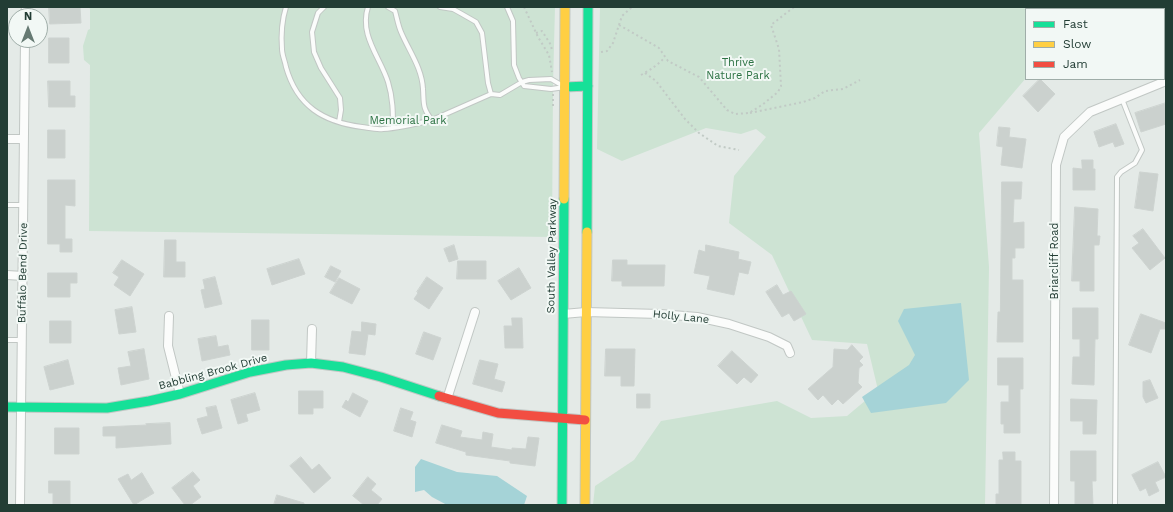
<!DOCTYPE html>
<style>
body{margin:0}
#map{position:relative;width:1173px;height:512px;overflow:hidden;background:#e4eae7;font-family:"Work Sans",sans-serif}
canvas{display:block}
.frame{position:absolute;inset:0;border:8px solid #223d34;pointer-events:none}
.legend{position:absolute;left:1025px;top:8px;width:140px;height:72px;box-sizing:border-box;background:#f2f8f5;border:1px solid #9fada8;margin:0;padding:5px 7px;list-style:none;font-size:12px;color:#223d34}
.legend li{display:flex;align-items:center;gap:8px;height:20px}
.legend b{width:20px;border:1px solid #9fada8}
.north{position:absolute;left:8px;top:8px;width:40px;height:40px;box-sizing:border-box;background:#f2f8f5;border:1px solid #9fada8;border-radius:50%;rotate:0deg;font-size:11px;font-weight:700;line-height:16px;text-align:center;color:#223d34}
.north::after{content:'';display:block;margin:auto;width:14px;height:18px;background:#667a73;clip-path:polygon(50% 0,100% 100%,50% 72%,0 100%)}
</style>
<div id="map">
<canvas width="1173" height="512"></canvas>
<div class="frame"></div>
<ul class="legend">
<li><b style="height:5px;background:#16e098"></b>Fast</li>
<li><b style="height:5px;background:#ffcf43"></b>Slow</li>
<li><b style="height:5px;background:#f24e42"></b>Jam</li>
</ul>
<div class="north">N</div>
</div>
<script>
const c = document.querySelector('canvas').getContext('2d');
c.lineJoin = 'round';
function fill(path, color) { c.fillStyle = color; c.fill(path, 'evenodd'); }
function stroke(path, color, width, dash) { c.strokeStyle = color; c.lineWidth = width; c.lineCap = dash ? 'butt' : 'round'; c.setLineDash(dash || []); c.stroke(path); }
function drawText(font, color, halo, rows, align = 'center') {
  c.font = font + ' "Work Sans",sans-serif'; c.lineWidth = 4; c.setLineDash([]); c.textBaseline = 'middle'; c.strokeStyle = halo; c.fillStyle = color; for (const [text, x, y, turn = 0] of rows) {
    c.save(); c.translate(x, y); c.rotate((+turn || 0) * Math.PI / 180); c.textAlign = isNaN(turn) ? turn : align; if (halo) c.strokeText(text, 0, 0); c.fillText(text, 0, 0); c.restore();
  }
}
fill(new Path2D(`
 M89 7H555L553 85 552 237 89 231 90 65 84 60 83 46 88 30 90 29V9Z
 M600 7H1139L1140 9H1026V78L979 133 989 267 985 505H593L595 486 634 460 661 421 777 401 811 418 847 416 878 390 867 344 812 340 772 255 729 223 734 176 766 137 756 129 741 134 706 128 622 161 597 149Z`), '#cde3d3');
fill(new Path2D(`
 M961 303 969 380 946 403 871 413 862 397 909 365 915 355 898 321 904 309Z
 M421 459 457 472 497 476 527 496 524 505H447L432 497 424 490 415 492V467Z`), '#a5d3d7');
const building = new Path2D(`
 M49 7H80L81 23 50 24Z
 M49 38H69V63H49Z
 M1040 79 1055 94 1038 112 1023 96Z
 M48 81H70V96H75V107H49Z
 M1166 103V124L1141 132 1135 113Z
 M1116 124 1124 144 1115 147 1113 142 1099 147 1094 132Z
 M999 127 1010 128 1009 137 1026 139 1022 168 1001 165 1003 147 997 146Z
 M48 130H65V158H48Z
 M1082 160H1093V169H1095V190H1073V168L1082 169Z
 M1140 172 1158 174 1153 211 1135 208Z
 M48 180H75V206L65 205V239H72V252H60V244H48Z
 M1002 182H1022L1021 199H1014L1013 223 1024 222V248H1015V258H1012V280H1023V342H997L998 312H1000Z
 M1075 207 1098 209 1097 236H1100L1099 245H1094V291H1080V281H1072Z
 M1143 229 1165 258 1150 270 1132 248 1139 243 1133 236Z
 M165 240H176V262H185V277H164Z
 M454 245 458 259 449 262 444 249Z
 M706 245 739 252 738 259 751 262 748 274 739 272 734 295 707 289 710 276 694 273 699 250 705 252Z
 M299 259 305 274 272 285 267 269Z
 M122 260 144 274 130 296 114 285 119 277 113 273Z
 M613 260H627V265H665L664 286H622V281H612Z
 M458 261H486V279H457Z
 M331 266 341 271 335 282 325 277Z
 M519 268 531 288 511 300 498 281Z
 M48 273H77V283H70V297H48Z
 M215 277 222 304 205 308 201 290 205 289 203 280Z
 M427 277 443 288 429 309 414 299 418 293 417 292Z
 M339 278 360 289 352 304 330 293Z
 M777 285 783 295 791 291 806 314 794 321 789 313 782 317 766 292Z
 M132 307 136 332 119 334 115 310Z
 M1073 308H1098V339H1095L1094 385 1072 384 1073 357H1080V339H1073Z
 M1141 314 1166 323V329H1160L1151 353 1129 345Z
 M512 318H522L523 348H505L504 326H512Z
 M252 320H269V350H252Z
 M50 321H71V343H50Z
 M362 322 376 324 375 335 368 334 365 355 349 353 352 331 361 332Z
 M424 332 441 338 433 360 416 354Z
 M216 336 218 347 228 345 230 355 202 361 198 339Z
 M852 345 863 357 859 361 863 365 859 368 858 383 862 387 843 404 838 399 832 405 823 395 818 400 808 389 833 367 834 349 847 350Z
 M144 349 149 379 121 385 118 368 131 366 128 352Z
 M606 349H635L634 386H621V376H605Z
 M732 351 758 375 751 383 744 377 737 384 718 366Z
 M998 358H1023V389H1020V433H1004V424H1001V402H1009V385H998Z
 M68 360 74 384 50 390 44 367Z
 M480 360 498 364 494 379 505 382 502 392 473 384Z
 M1150 380 1158 398 1146 403 1143 397V382Z
 M299 391H323V408H313V414H299Z
 M255 393 260 410 246 414 248 421 238 424 231 400Z
 M353 393 368 401 360 417 342 407 346 400 348 402Z
 M637 394H650V408H637Z
 M1071 399 1097 400 1096 434H1083V421H1071Z
 M216 406 222 428 202 434 197 419 208 416 206 408Z
 M401 408 413 412 410 420 416 422 412 437 394 431Z
 M170 423 171 444 116 448V436H103V427L147 425 146 424Z
 M442 425 462 431 460 437 482 440 483 432 493 434 491 447 512 450V448L526 449 528 437 539 438 535 466 510 463V461L466 455V452L436 443Z
 M55 428H79V454H55Z
 M1071 451H1096V481H1092L1093 505H1075V481H1071Z
 M1003 452H1015V461H1021V505H996V494H999V460H1003Z
 M301 457 312 470 319 464 331 478 314 493 290 466Z
 M1158 462 1166 477 1155 482 1159 491 1149 496 1146 488 1140 491 1132 475Z
 M193 472 200 480 193 486 201 497 190 505H185L172 488Z
 M142 473 154 493 134 505 118 479 128 474 131 480Z
 M368 477 376 484 371 490 382 499 377 505H364L353 496Z
 M49 481H70V504H53V493H49Z
 M277 495 304 503V505H274Z`);
fill(building, '#cbd1ce');
stroke(building, '#cdd3d0', 1);
const lane = new Path2D(`
 M286 7C282 20 281 36 282 49 282 55 285 61 286 67 297 106 323 122 362 127 369 128 377 130 383 129 400 128 416 124 432 120
 M324 7 318 13 312 32 314 52 321 68 340 98 341 110 339 122
 M368 7C359 35 380 57 388 82 393 98 393 113 393 128
 M388 7 395 11C397 18 398 25 401 32 409 51 422 68 423 89 424 103 422 108 432 120L491 94
 M440 7 453 9 462 14 476 22 482 33 488 83 491 94 500 95 522 82 529 80 551 79 563 86
 M507 7 513 21 514 65 519 78 524 86 551 89 565 87
 M7 205H23
 M7 340H22
 M1115 505 1117 177 1121 172 1135 163 1142 150 1122 99`);
const street = new Path2D(`
 M25 16 26 7
 M7 139H24
 M7 275 23 276
 M563 314 586 312 660 314 697 317 729 324 769 337 787 346 790 353
 M169 316 168 346 180 394
 M311 363 312 329
 M447 399 475 312
 M20 505 25 40
 M1054 505 1056 165 1064 137 1090 112 1166 81`);
const fast = new Path2D(`
 M565 87 588 86
 M587 232 588 7
 M7 407 107 408 149 401 180 394 250 372 286 365 311 363 343 367 381 377 439 396
 M562 505 564 199`);
const slow = new Path2D(`
 M1159 7 1160 9
 M1164 19 1166 24
 M564 199 565 7
 M585 505 587 232`);
const jam = new Path2D(`
 M439 396 498 413 585 420`);
stroke(lane, '#c1c7c4', 6);
stroke(street, '#c1c7c4', 10);
stroke(fast, '#c0c7c4', 11);
stroke(slow, '#c0c7c4', 11);
stroke(jam, '#c0c7c4', 11);
stroke(new Path2D(`
 M524 7 538 37 549 55 552 72
 M619 25 659 48 668 61 699 77 727 110 735 114 749 113 762 105 778 92 781 86 779 49 771 25 794 7
 M536 33 542 31 551 45 552 51
 M601 52 607 51 613 43 622 16 632 7
 M645 73 656 81 685 119 699 133 718 146 739 150
 M641 75C650 70 658 65 665 57
 M553 94V106
 M750 113 803 102 815 98 825 91 843 89 860 80`), '#c1cac5', 2, [2, 3]);
stroke(lane, '#fbfcfb', 4);
stroke(street, '#fbfcfb', 8);
stroke(fast, '#16e098', 9);
stroke(slow, '#ffcf43', 9);
stroke(jam, '#f24e42', 9);
drawText('11px', '#2d7344', '#f2f8f5', [
 ["Thrive",738,63],
 ["Nature Park",738,76],
 ["Memorial Park",408,121]
]);
drawText('11px', '#223d34', '#f2f8f5', [
 ["South Valley Parkway",552,256,-89],
 ["Briarcliff Road",1055,261,-90],
 ["Buffalo Bend Drive",23,273,-89],
 ["Holly Lane",681,317,6],
 ["Babbling Brook Drive",213,372,-15]
]);
</script>
